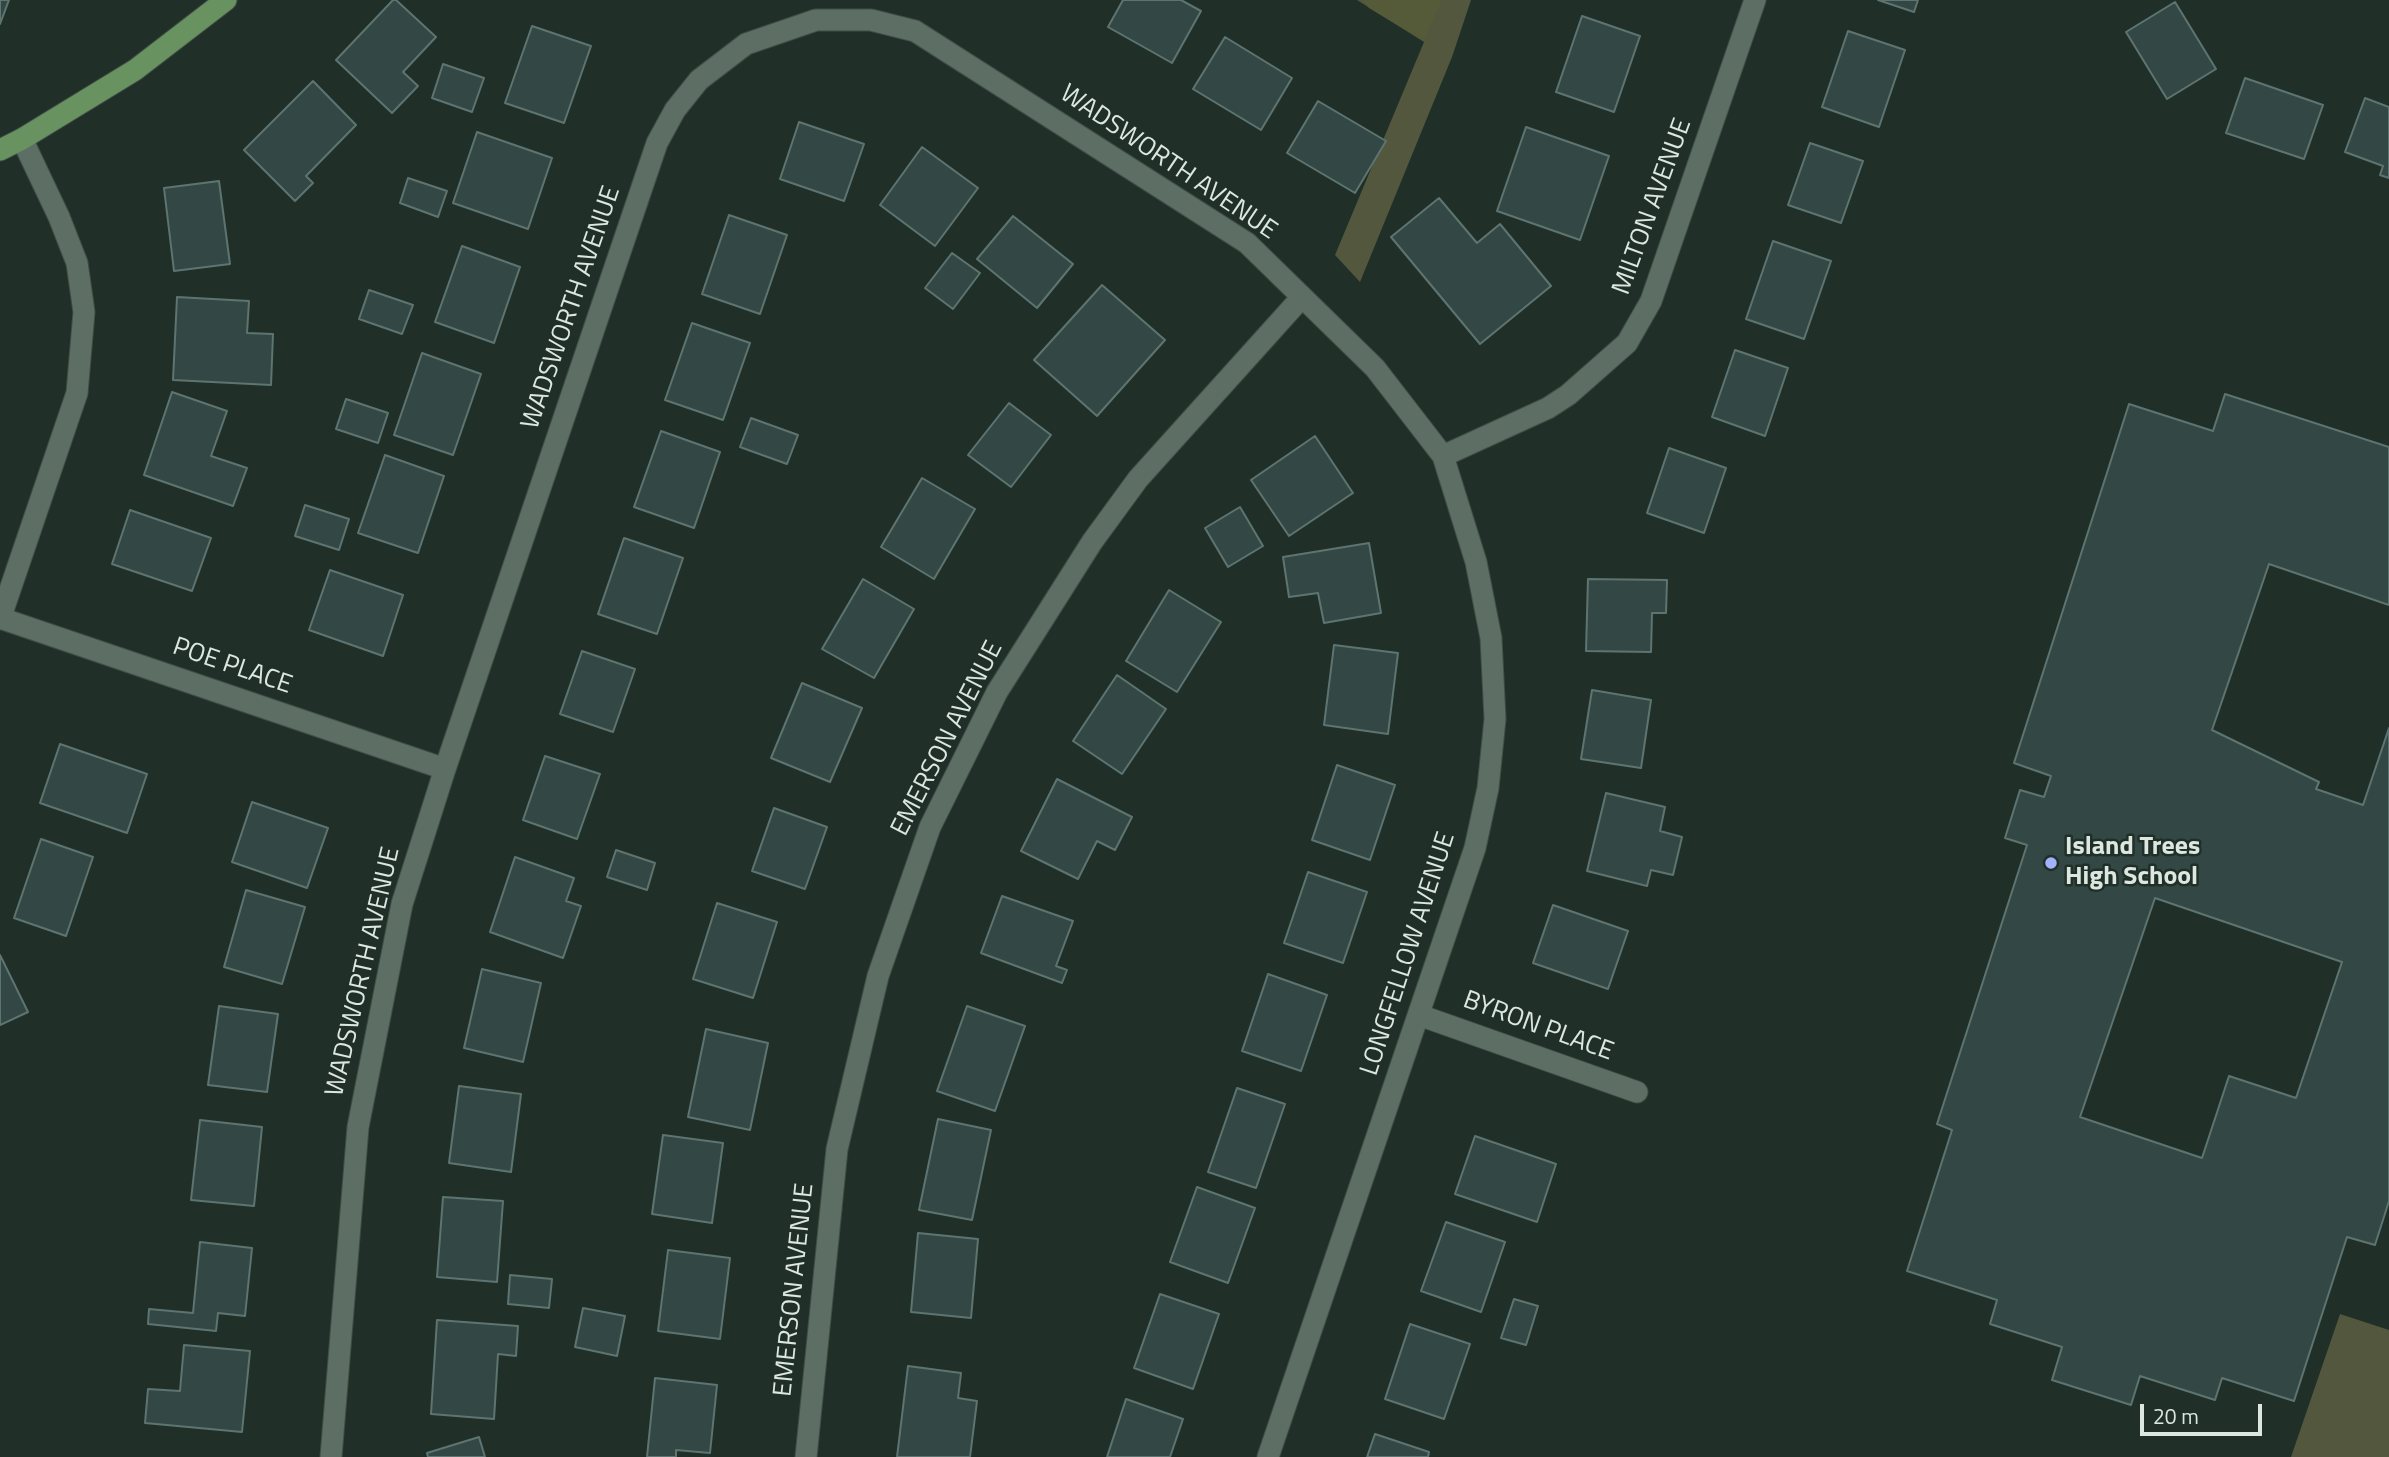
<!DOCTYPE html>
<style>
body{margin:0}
#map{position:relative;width:2389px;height:1457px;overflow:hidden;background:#203028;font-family:"Titillium Web",sans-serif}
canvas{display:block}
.scale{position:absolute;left:2140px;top:1404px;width:122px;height:32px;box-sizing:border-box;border:4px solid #dde7e1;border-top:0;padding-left:9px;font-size:21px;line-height:24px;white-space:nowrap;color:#dde7e1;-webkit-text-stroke:5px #203028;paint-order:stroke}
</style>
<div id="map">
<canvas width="2389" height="1457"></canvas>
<div class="scale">20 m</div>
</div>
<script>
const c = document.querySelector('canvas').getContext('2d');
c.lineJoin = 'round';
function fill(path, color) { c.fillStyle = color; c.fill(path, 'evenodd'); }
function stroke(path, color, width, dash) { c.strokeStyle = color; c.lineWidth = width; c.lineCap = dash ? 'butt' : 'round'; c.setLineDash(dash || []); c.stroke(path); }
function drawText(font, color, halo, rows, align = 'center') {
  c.font = font + ' "Titillium Web",sans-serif'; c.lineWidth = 5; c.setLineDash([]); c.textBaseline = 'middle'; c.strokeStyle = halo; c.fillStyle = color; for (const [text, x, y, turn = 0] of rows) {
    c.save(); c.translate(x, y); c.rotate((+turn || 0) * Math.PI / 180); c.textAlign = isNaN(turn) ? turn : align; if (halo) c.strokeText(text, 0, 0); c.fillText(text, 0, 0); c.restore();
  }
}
fill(new Path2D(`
 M1357 0H1471L1452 57 1360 282 1335 255 1424 42Z
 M2340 1314 2389 1330V1457H2291Z`), '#52573e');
fill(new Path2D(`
 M1362 0H1442L1424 41 1369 8Z`), '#555a38');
const building = new Path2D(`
 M0 0H9L0 24Z
 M393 0H396L436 37 403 72 418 86 392 113 336 60Z
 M1123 0H1181L1201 11 1172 63 1108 27Z
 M1878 0H1918L1914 12Z
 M2175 2 2216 69 2167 99 2126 32Z
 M1582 16 1640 36 1614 112 1556 92Z
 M532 26 591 46 564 123 505 103Z
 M1848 31 1905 50 1879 127 1822 107Z
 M1225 37 1292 78 1261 130 1193 89Z
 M443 64 484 78 472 112 432 98Z
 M2245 78 2323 105 2304 159 2226 133Z
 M313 81 356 125 306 176 313 183 295 201 244 150Z
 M2365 98 2389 107V178L2380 175 2383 166 2345 152Z
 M1318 101 1386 141 1355 193 1287 153Z
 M799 122 864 144 844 201 780 179Z
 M1526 127 1609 156 1580 240 1497 211Z
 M477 132 552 158 528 229 453 203Z
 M1810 143 1863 161 1841 223 1788 205Z
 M922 147 978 188 935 246 880 205Z
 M408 178 447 191 438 217 400 203Z
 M219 181 230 264 174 271 164 188Z
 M1439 198 1477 243 1500 224 1551 286 1480 344 1391 237Z
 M729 215 787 235 760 314 702 294Z
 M1013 216 1073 264 1037 308 977 259Z
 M1773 241 1831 261 1804 339 1746 319Z
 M462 246 520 267 494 343 435 322Z
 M952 253 980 273 953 309 925 288Z
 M1102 285 1165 340 1097 416 1034 360Z
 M369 290 413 305 402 334 359 319Z
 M177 297 249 301 247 333 273 334 271 385 173 380Z
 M692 323 750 343 723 420 665 400Z
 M1735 350 1788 368 1765 436 1712 417Z
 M422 353 481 374 453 455 394 435Z
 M172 392 227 411 211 456 247 468 233 506 144 475Z
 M2225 394 2389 447V605L2269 564 2212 730 2319 782 2316 789 2363 805 2389 728V1201L2375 1245 2347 1237 2294 1401 2222 1378 2215 1400 2140 1376 2131 1405 2052 1380 2062 1347 1990 1324 1997 1300 1907 1271 1952 1130 1937 1124 2027 845 2005 838 2020 790 2044 797 2051 776 2014 763 2129 404 2213 431ZM2155 898 2342 962 2296 1098 2229 1076 2202 1158 2080 1117Z
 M346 399 388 413 378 443 336 429Z
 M1009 403 1051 435 1011 487 968 455Z
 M751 418 798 435 787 464 740 447Z
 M661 431 720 452 694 528 634 507Z
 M1315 436 1353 493 1289 536 1251 480Z
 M1669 448 1726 468 1704 533 1647 513Z
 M385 455 444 476 418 553 358 533Z
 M922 478 975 509 934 579 881 547Z
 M305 505 349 519 339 550 295 536Z
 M1240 507 1263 546 1228 567 1205 528Z
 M130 510 211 538 192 591 112 564Z
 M624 538 683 558 657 634 598 614Z
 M1369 543 1381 613 1324 623 1318 593 1289 597 1283 557Z
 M330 570 403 595 383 656 309 630Z
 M863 579 914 609 874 678 822 649Z
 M1588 579 1667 580 1666 613H1652L1651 652 1586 651Z
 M1169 590 1221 622 1177 692 1126 661Z
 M1334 645 1398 653 1388 734 1324 725Z
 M582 651 635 669 613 732 560 714Z
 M1117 675 1166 709 1122 774 1073 741Z
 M802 683 862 708 830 782 771 758Z
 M1592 690 1651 700 1641 768 1581 759Z
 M60 744 147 774 127 833 40 803Z
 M545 756 600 774 577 839 523 820Z
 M1337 765 1395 785 1370 860 1312 840Z
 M1057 779 1132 817 1115 850 1097 841 1078 879 1021 851Z
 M1606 793 1665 807 1660 831 1682 837 1673 875 1651 870 1647 886 1587 871Z
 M252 802 328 828 307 888 232 862Z
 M774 808 827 827 805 889 752 871Z
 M41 839 93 857 66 936 14 918Z
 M616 850 655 863 647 890 607 877Z
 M515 857 574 878 566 901 581 906 563 958 490 932Z
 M1308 872 1367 892 1343 963 1284 943Z
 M246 890 305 907 282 984 224 967Z
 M1002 896 1073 921 1056 966 1067 970 1062 983 981 953Z
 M717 903 777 922 753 998 693 979Z
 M1553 905 1628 931 1608 989 1533 963Z
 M0 955 28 1012 0 1025Z
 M482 969 541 983 523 1062 464 1048Z
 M1268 974 1327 995 1301 1071 1242 1051Z
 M219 1006 278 1014 267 1092 208 1085Z
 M967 1006 1025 1026 995 1111 937 1091Z
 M706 1029 768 1043 750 1130 688 1117Z
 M459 1086 521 1094 511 1172 449 1163Z
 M1237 1088 1285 1104 1256 1188 1208 1172Z
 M938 1119 991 1130 972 1220 919 1210Z
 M200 1120 262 1127 254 1206 191 1200Z
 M663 1135 723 1143 712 1223 652 1214Z
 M1475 1136 1556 1164 1537 1222 1455 1194Z
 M1197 1187 1255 1208 1228 1283 1170 1262Z
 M443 1197 503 1201 497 1282 437 1277Z
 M1446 1222 1505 1242 1481 1312 1421 1291Z
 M918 1233 978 1239 971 1318 911 1312Z
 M200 1242 252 1248 245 1316 218 1313 216 1331 148 1324 149 1309 193 1313Z
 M668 1250 730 1258 720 1339 658 1331Z
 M510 1275 552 1279 549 1308 508 1304Z
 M1160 1294 1219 1314 1193 1389 1134 1368Z
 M1514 1299 1538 1306 1526 1345 1501 1338Z
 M583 1308 625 1316 617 1356 575 1347Z
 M437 1320 518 1326 516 1356 498 1354 494 1419 431 1414Z
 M1410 1324 1470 1344 1444 1419 1385 1399Z
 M184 1345 250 1351 242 1432 145 1423 148 1389 180 1391Z
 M908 1366 961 1373 958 1398 977 1401 970 1457H897Z
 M655 1378 717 1385 710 1453 676 1450V1457H647Z
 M1126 1399 1183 1419 1170 1457H1107Z
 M1375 1434 1429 1452 1428 1457H1367Z
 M479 1437 485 1457H428L427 1453Z`);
fill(building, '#334844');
stroke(building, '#5e7470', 2);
const minor = new Path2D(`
 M1443 456 1548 408 1568 395 1627 343 1651 301 1755 0
 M0 618 445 769
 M0 619 77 393 84 312 77 263 59 217 22 139
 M1419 1015 1637 1092
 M331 1457 358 1127 402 904 445 769 657 143 675 110 699 80 746 44 816 20H871L915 31 1247 243 1375 368 1443 456 1476 562 1491 638 1495 719 1488 788 1475 848 1268 1457
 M806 1457 837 1149 878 976 930 827 997 692 1092 542 1138 479 1302 297`);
const major = new Path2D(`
 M0 150 22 139 135 70 226 0`);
stroke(minor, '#404e47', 23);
stroke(major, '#404e47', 23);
stroke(minor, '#5d6f65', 21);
stroke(major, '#689260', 21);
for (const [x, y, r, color] of [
 [2051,863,7,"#a2b2fd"]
]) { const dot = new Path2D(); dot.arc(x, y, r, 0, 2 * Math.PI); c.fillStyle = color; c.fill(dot); stroke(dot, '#203028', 2.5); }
drawText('26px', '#dde7e1', '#203028', [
 ["WADSWORTH AVENUE",1168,163,34],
 ["MILTON AVENUE",1653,207,-70],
 ["WADSWORTH AVENUE",572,308,-71],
 ["POE PLACE",232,667,19],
 ["EMERSON AVENUE",948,739,-63],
 ["LONGFELLOW AVENUE",1409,954,-72],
 ["WADSWORTH AVENUE",364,972,-77],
 ["BYRON PLACE",1538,1027,20],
 ["EMERSON AVENUE",795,1290,-84]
]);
drawText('bold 26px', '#dde7e1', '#203028', [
 ["Island Trees",2065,848],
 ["High School",2065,878]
], 'left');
</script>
